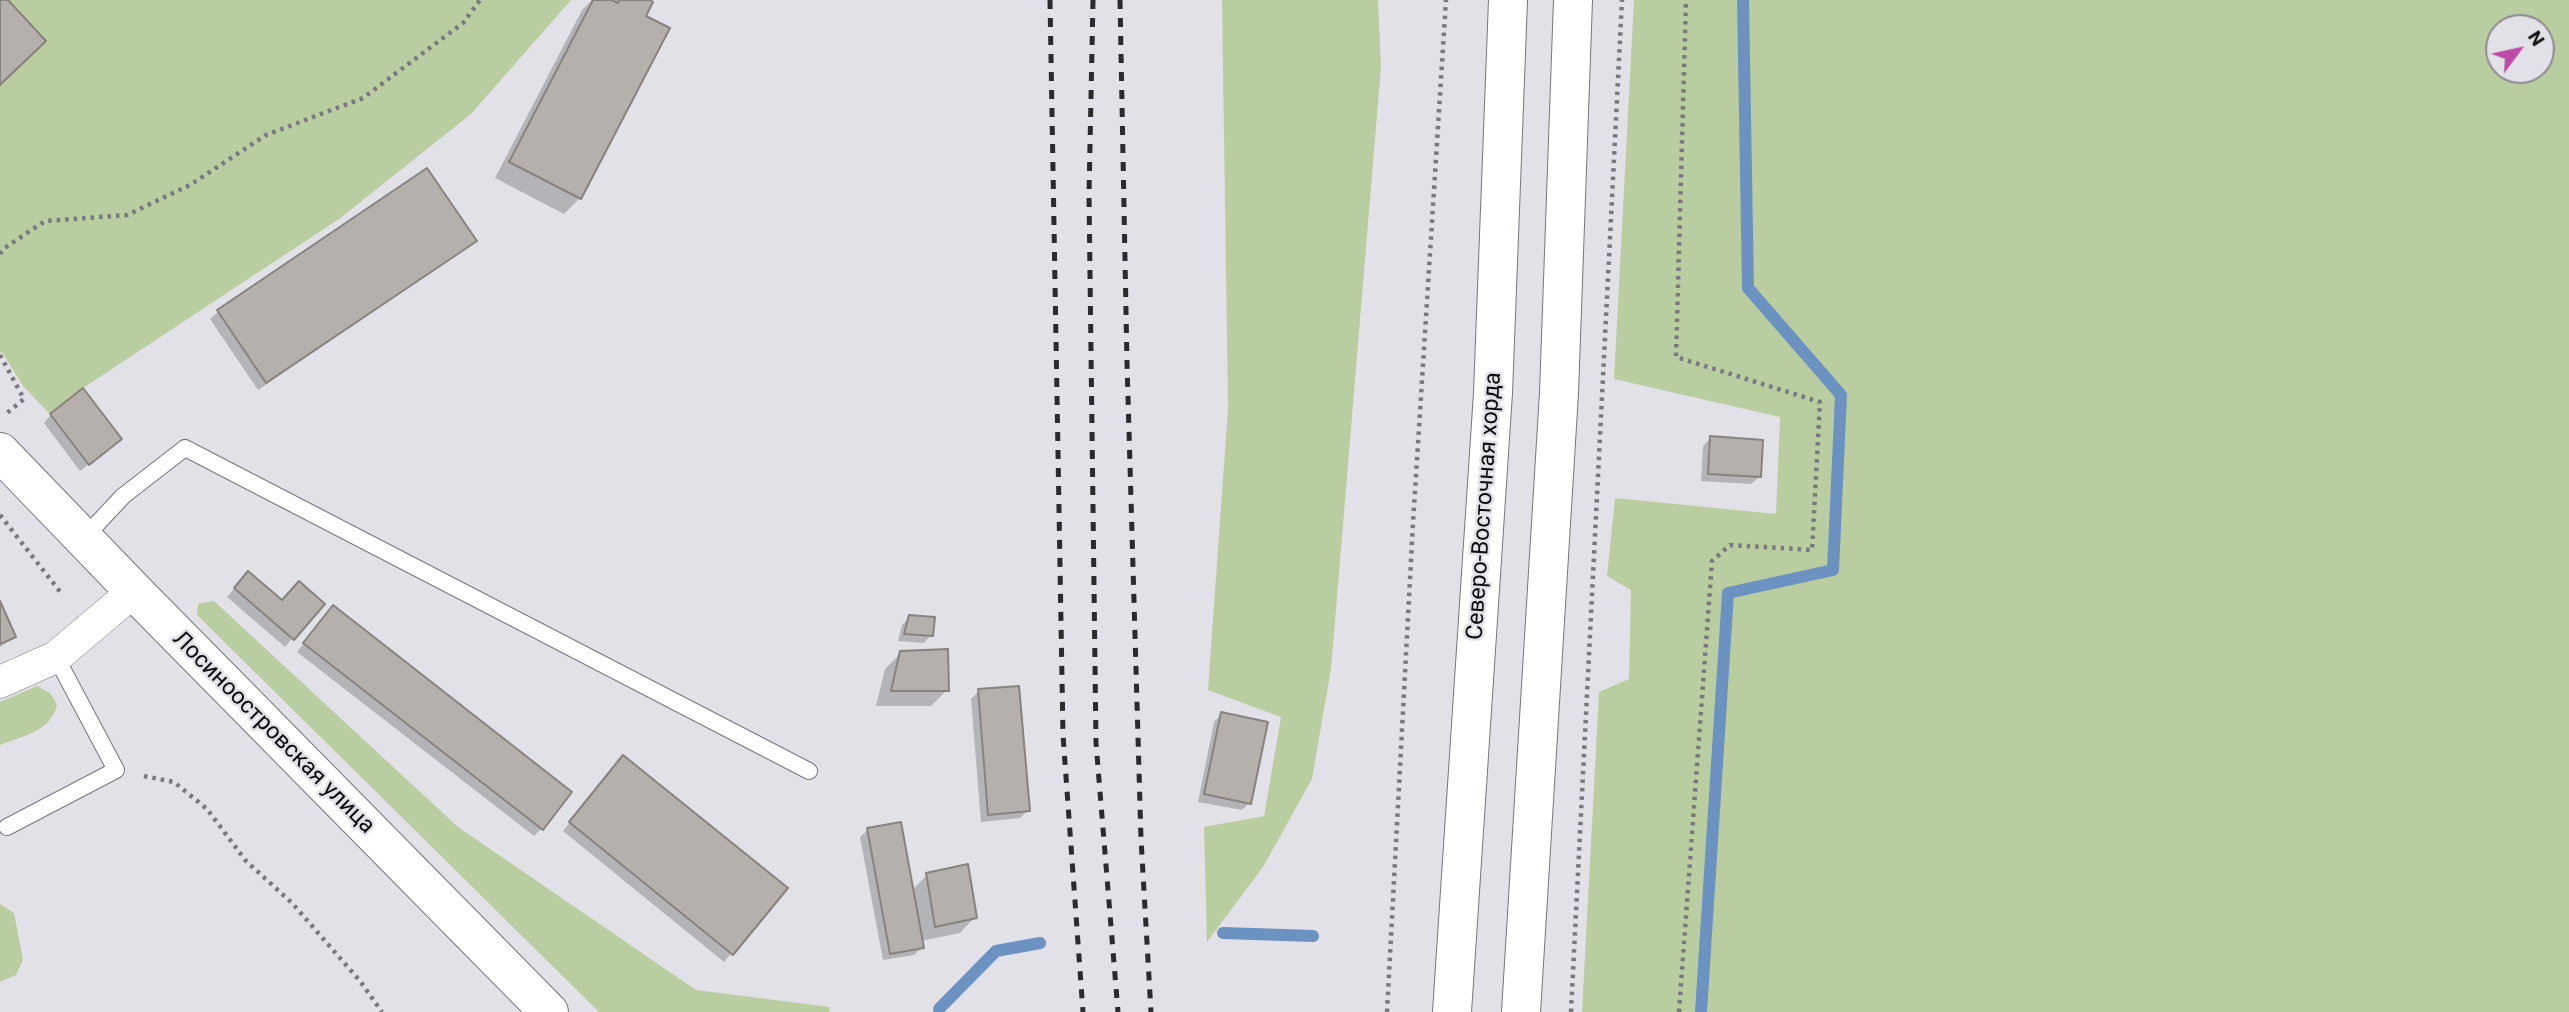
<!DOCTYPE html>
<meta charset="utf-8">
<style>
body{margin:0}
#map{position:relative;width:2569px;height:1012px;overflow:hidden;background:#e1e1e7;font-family:Roboto,sans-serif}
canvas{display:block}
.north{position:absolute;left:2485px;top:14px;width:70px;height:70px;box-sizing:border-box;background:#e1e1e7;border:2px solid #8b8b90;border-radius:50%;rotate:57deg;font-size:19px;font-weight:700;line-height:28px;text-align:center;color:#0b0b0d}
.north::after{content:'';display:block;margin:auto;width:24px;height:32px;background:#be4ca6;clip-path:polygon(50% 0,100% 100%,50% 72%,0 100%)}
</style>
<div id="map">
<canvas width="2569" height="1012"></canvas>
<div class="north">N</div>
</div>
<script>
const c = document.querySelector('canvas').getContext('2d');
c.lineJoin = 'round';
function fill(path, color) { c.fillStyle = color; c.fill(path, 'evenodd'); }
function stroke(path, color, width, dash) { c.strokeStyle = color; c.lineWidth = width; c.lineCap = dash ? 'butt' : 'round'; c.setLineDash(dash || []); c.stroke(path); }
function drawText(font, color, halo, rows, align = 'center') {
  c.font = font + ' Roboto,sans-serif'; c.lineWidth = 5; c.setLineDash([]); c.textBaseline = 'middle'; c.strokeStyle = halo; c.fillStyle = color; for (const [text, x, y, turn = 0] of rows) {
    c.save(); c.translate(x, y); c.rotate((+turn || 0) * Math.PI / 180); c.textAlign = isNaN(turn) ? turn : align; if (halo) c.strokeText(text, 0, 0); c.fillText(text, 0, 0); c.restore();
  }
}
fill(new Path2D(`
 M0 0H571L471 114 339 219 83 388 50 414 23 386 2 352 0 353Z
 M1222 0H1378L1381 67 1331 669 1312 779 1263 867 1207 942 1204 827 1264 816 1281 717 1208 690 1228 409Z
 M1634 0H2569V1012H1582L1599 692 1629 679 1631 590 1607 576 1615 498 1776 514 1780 417 1614 379ZM2499 28H2541V70H2499Z
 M214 601 458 827 696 990 830 1007 829 1012H599L197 615 198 604Z
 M37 686 50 693 57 704C52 731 23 736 0 745V702Z
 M0 904 14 913 23 960 16 975 0 982Z`), '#bacda1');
fill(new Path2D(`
 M592 0H608L613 3 616 0H647L644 16 580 198 564 214 495 178 582 10Z
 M474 241 467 248 258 390 210 319 218 312Z
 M51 415 112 446 80 471 44 423Z
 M1711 438 1759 477 1751 484 1701 481 1703 446Z
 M241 581 282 602 322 604 285 647 227 597Z
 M0 605 14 637 0 647Z
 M333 607 541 829 534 836 297 652Z
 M910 617 931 635 924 643 898 641 902 625Z
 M901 653 947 690 931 706H876L885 669Z
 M979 691 1028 810 1020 818 981 822 971 699Z
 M1221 714 1249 803 1242 810 1198 802 1214 722Z
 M616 765 785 889 724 962 563 831Z
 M868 830 912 890 927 875 975 917 960 933 921 941 922 947 914 955 883 960 860 837Z`), '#0003');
stroke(new Path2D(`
 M1223 933 1313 936
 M939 1009 996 951 1040 943
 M1701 1012 1728 593 1833 570 1841 395 1748 288 1743 0`), '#6c92c2', 12);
const building = new Path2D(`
 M0 0H8L46 41 0 85Z
 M593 0H612L618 3 619 0H650L653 2 646 16 670 28 581 199 509 162Z
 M427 168 477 241 266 383 217 310Z
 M83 388 122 439 89 465 50 414Z
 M1710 436 1763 440 1761 477 1708 474Z
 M248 571 282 600 299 581 325 604 294 640 234 588Z
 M0 601 16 637 0 644Z
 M333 605 572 792 543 830 303 643Z
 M909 615 935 617 933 636 904 634Z
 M948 649 949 691H891L900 651Z
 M1019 686 1030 811 988 815 978 689Z
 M1221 712 1268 722 1251 804 1204 794Z
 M623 755 788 888 733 955 569 822Z
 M901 822 924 948 890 954 867 828Z
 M968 864 977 918 935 927 926 873Z`);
fill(building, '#b5b0ac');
stroke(building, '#88827f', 2);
const service = new Path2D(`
 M83 539 123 496 185 448 809 771
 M7 827 116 770 56 657`);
const minor = new Path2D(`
 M0 682 56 657 134 591`);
const tertiary = new Path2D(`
 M0 452 134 591 549 1012`);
const primary = new Path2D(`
 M1452 1012 1493 393 1508 0
 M1521 1012 1559 393 1573 0`);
stroke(service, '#75767b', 18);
stroke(minor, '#75767b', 33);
stroke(tertiary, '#75767b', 40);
stroke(primary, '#75767b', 40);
stroke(new Path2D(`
 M0 254 3 249 45 221 127 215 190 185 266 135 363 98 463 23 480 0
 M0 355 24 399 7 413
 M0 515 61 593
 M144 776 174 782 207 809 246 861 292 903 360 981 382 1012
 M1387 1012 1413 523 1446 0
 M1571 1012 1622 0
 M1679 1012 1712 561 1730 545 1812 550 1820 402 1676 357 1686 0`), '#79797d', 4.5, [3.5, 5]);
stroke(service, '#fff', 16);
stroke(minor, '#fff', 32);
stroke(tertiary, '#fff', 38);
stroke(primary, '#fff', 38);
stroke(new Path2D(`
 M1050 0 1063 735 1083 1012
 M1093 0 1089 194 1096 743 1118 1012
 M1120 0 1127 363 1141 839 1151 1012`), '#2b2b2e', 5, [9, 9]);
drawText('23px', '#0b0b0d', '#e1e1e7', [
 ["Северо-Восточная хорда",1485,506,-86],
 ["Лосиноостровская улица",273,733,45]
]);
</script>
